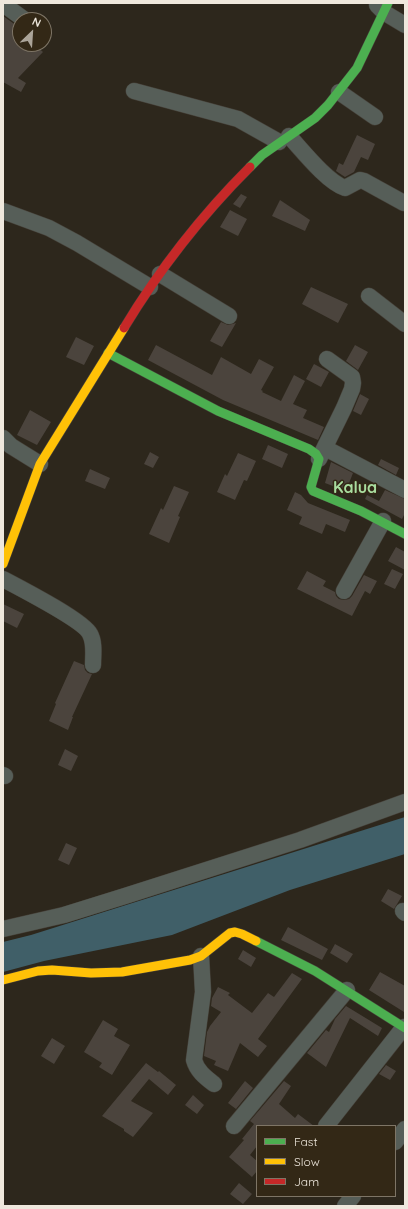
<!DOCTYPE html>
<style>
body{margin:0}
#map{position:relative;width:408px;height:1209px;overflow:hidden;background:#2d271c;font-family:Quicksand,sans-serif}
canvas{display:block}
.frame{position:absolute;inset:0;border:4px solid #efe8dd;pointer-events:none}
.legend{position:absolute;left:256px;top:1125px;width:140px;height:72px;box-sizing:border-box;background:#332816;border:1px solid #7e7566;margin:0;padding:5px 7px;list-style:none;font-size:12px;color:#efe8dd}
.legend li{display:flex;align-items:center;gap:8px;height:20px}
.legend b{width:20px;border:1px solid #7e7566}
.north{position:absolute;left:12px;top:12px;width:40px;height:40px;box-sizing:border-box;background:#332816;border:1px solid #7e7566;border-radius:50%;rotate:25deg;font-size:11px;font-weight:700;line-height:16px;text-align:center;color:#efe8dd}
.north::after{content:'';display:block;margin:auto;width:14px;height:18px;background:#aba499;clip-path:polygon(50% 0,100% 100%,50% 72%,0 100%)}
</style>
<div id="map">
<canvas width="408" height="1209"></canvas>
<div class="frame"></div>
<ul class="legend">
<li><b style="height:5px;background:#4caf50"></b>Fast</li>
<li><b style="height:5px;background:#ffc107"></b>Slow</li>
<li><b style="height:5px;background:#c62828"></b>Jam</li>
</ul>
<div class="north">N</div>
</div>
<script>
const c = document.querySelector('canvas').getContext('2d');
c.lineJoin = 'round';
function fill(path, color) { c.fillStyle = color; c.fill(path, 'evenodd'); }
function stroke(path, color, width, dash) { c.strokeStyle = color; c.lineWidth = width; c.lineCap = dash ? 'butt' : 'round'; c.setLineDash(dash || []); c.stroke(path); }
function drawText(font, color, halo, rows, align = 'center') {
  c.font = font + ' Quicksand,sans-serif'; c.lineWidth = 3; c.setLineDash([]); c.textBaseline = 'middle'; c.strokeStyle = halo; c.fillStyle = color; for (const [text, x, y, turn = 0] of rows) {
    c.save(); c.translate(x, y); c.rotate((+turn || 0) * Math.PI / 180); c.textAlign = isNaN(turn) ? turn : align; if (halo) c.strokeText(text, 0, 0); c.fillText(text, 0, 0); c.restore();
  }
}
fill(new Path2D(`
 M405 817V854L290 890 172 935 44 961 3 972V942L31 935Z`), '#405f68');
fill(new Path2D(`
 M3 16 20 28V44H34L43 52 18 78 26 83 21 92 3 82Z
 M357 135 375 144 368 160 361 157 354 172 345 177 336 171 339 163 343 165Z
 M241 194 247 197 240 208 233 204Z
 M280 200 310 220 305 231 272 216Z
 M230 210 247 219 238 236 220 227Z
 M311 287 348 304 338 323 302 304Z
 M221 322 228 325 236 323 222 347 210 341Z
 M76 337 94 346 84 365 66 357Z
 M156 345 212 375 221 357 251 374 259 359 274 367 261 390 263 391 262 392 281 401 294 375 305 381 293 404 307 410 303 418 324 427 318 440 223 400 148 360Z
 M355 345 368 352 358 370 346 361Z
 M314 364 329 372 321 387 306 379Z
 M360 394 369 399 361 415 353 411Z
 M30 410 51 422 37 445 17 435Z
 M268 445 288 454 282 468 262 459Z
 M150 452 159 457 153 468 144 464Z
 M238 453 256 461 247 481 244 480 235 500 217 492 225 474 227 476Z
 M381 459 399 468 396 475 378 465Z
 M331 462 353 473 346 491 325 483Z
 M90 469 110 478 105 489 85 481Z
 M174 486 189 492 178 516 180 517 169 543 149 534 161 508 163 510Z
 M385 490 405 499V513L402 519 365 499 367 495 379 501Z
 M295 492 301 495 308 503 350 520 345 532 326 524 322 534 299 524 302 517 287 510Z
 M396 547 405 552V570L388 561Z
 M392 569 403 574 395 589 384 584Z
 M307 571 326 581 323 586 335 592 336 596 339 599 344 600 349 599 352 596 364 575 377 581 370 594 365 591 352 616 297 589Z
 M3 604 24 614 17 628 3 621Z
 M74 661 84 665 85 670 88 673 92 674 72 717H73L68 730 49 721 56 704 55 703Z
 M65 749 78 756 71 771 58 765Z
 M66 843 77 848 69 865 58 860Z
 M388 889 402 896 394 909 381 901Z
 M288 927 328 949 322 960 281 940Z
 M335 944 353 954 347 963 330 953Z
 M243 950 256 958 251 967 238 959Z
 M380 972 405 986V1010L404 1012 369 990Z
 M292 973 302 979 258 1039 267 1046 258 1057 240 1043 228 1071 214 1065 216 1061 204 1056 207 1032 210 1026 221 1012 211 1006 212 998 218 987 230 993 228 995 252 1013 268 993 274 997Z
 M346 1006 382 1028 378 1036 350 1018 326 1067 307 1053 326 1030 329 1032 335 1019Z
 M103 1020 118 1029 114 1036 130 1045 112 1075 99 1067 102 1063 84 1052Z
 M52 1038 65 1046 54 1064 41 1056Z
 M146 1063 158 1072 159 1071 176 1085 168 1095 149 1079 131 1101 153 1113 133 1137 124 1131V1129L102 1116Z
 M386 1065 396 1071 390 1080 379 1074Z
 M245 1081 253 1088 236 1109 228 1103Z
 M284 1081 291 1086 279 1104 295 1118 298 1114 314 1126H257V1146L250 1155 257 1161V1171L252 1177 229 1157 244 1140 242 1139 254 1124 250 1121Z
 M193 1095 204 1105 197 1114 185 1105Z
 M239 1183 252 1194 243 1204 230 1194Z`), '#4b443d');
const street = new Path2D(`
 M3 4 25 20
 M377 5 385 13 405 25
 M134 91 238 119 279 142
 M339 92 375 117
 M289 136C302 150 327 182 345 188L360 180 364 181 404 203
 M3 211 49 228 77 243 150 287
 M160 274 229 316
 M369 296 405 324
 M3 438 11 446 40 464
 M325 448 405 490
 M319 459 344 408 352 389 353 383 352 377 327 359
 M3 579C20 588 84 621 90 634 95 643 93 655 93 665
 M344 591 383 521
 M3 775 5 776
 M403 911 405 913
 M3 929 64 915 125 896 300 840 405 802
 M201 956 203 992 194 1060C197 1071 205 1077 214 1084
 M234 1126 347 990
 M326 1126 404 1027
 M395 1142 405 1129
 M345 1206 353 1196`);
const fast = new Path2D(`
 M250 167 262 155 315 118 328 105 357 68 388 3
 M108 353 218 411 309 449 316 454 319 459 311 487 313 491 361 511 405 534
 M256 941 315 971 405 1028`);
const slow = new Path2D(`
 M3 564 40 464 124 328
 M3 980 38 971 52 970 91 973 122 972 190 960 201 956 230 933 235 932 242 934 256 941`);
const jam = new Path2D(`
 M124 328C159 270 202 215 250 167`);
stroke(street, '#464139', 17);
stroke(fast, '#464139', 10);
stroke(slow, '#464139', 10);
stroke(jam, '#464139', 10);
stroke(street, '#565e58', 16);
stroke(fast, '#4caf50', 9);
stroke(slow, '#ffc107', 9);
stroke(jam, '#c62828', 9);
drawText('bold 16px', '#a9dd9f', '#332816', [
 ["Kalua",355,488]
]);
</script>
